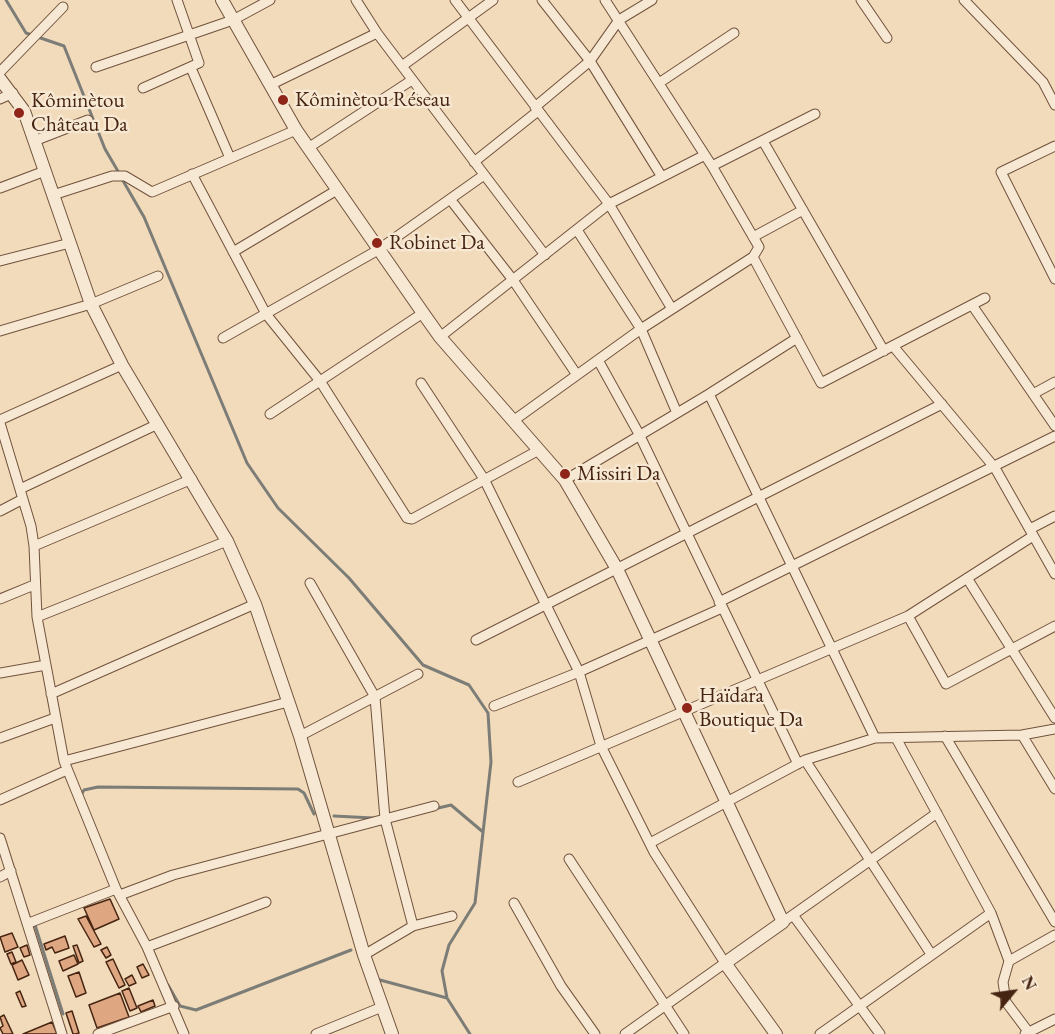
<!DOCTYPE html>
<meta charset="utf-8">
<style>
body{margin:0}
#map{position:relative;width:1055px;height:1034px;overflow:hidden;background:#f2dbbb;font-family:"EB Garamond",serif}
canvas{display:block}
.north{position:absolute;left:983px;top:962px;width:60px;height:60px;-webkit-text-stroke:4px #f7e8d3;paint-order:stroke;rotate:61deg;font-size:16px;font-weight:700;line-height:24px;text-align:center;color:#462412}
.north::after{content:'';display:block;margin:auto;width:21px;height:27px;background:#462412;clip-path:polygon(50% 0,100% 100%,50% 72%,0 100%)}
</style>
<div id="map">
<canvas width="1055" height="1034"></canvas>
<div class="north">N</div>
</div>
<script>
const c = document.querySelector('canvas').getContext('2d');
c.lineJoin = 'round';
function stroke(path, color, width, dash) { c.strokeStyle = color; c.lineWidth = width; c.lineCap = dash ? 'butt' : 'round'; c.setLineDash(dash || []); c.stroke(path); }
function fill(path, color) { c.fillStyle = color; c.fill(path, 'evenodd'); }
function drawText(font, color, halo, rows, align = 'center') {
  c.font = font + ' "EB Garamond",serif'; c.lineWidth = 5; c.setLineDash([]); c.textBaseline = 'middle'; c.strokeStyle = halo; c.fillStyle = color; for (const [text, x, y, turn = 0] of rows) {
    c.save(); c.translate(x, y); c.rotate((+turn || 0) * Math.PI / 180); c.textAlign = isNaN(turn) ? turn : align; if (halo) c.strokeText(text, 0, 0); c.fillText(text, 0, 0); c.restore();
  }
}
stroke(new Path2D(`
 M6 0 26 33 64 46 105 149 119 173
 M122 179 144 217 247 463 278 508 349 578 423 665 469 685 488 713 491 762 475 903 449 945 442 971 447 998 470 1034
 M81 795 84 790 98 787 298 789 304 793 314 814
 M434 809 451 805 483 832
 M334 816 373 818
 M37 922 35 925 63 1014
 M380 980 447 998
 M168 985 180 1006 196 1010 351 950`), '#7d7d78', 3);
const building = new Path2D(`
 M110 899 119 919 94 930 84 908Z
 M86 916 101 944 94 947 78 919Z
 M12 933 18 947 5 952 0 937Z
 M65 936 69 948 55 953 52 947 46 950 44 944Z
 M27 945 30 955 24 957 20 948Z
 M77 945 83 961 79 963 73 946Z
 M107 947 111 955 106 958 101 950Z
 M12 952 16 962 11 964 7 954Z
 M74 955 78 964 63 971 59 961Z
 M113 959 125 985 119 988 106 962Z
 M22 960 29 975 18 980 12 965Z
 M143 964 149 975 142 978 137 967Z
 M79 972 86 993 76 997 68 976Z
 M132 975 136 983 129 986 125 979Z
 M129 988 137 1008 130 1011 122 991Z
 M20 991 26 1006 22 1007 16 993Z
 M120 993 129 1017 97 1028 89 1005Z
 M153 1000 155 1006 141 1012 138 1006Z
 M72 1011 79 1033 76 1034H73L66 1013Z
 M4 1015 13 1034H3L0 1028 3 1026 0 1017Z
 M52 1022 57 1034H23Z`);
fill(building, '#dfa781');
stroke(building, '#462412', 1.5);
const minor = new Path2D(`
 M356 0 377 33 545 255
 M455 0 609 204 672 309
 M542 0 590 61 662 177
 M861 0 887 38
 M964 0 1043 82 1055 105
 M402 66 493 0
 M96 67 233 20 270 0
 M191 68 230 158
 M0 72 63 7
 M659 83 734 33
 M270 85 377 33
 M143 88 199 63 177 0
 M0 99 13 93
 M535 107 590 61 619 20 652 0
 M34 141 88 120
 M763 141 884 351
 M1055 146 1001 172 1055 279
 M308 148 412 80
 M474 162 538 111
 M712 166 815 114
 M192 174 266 314 320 381 407 518 412 519 539 450
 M0 188 45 171
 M53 195 112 176H125L152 192 296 130
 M450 199 513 280 577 375
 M577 230 641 329 677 413
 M753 237 803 210
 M233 252 337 190
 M753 257 821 383 985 298
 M0 261 70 243
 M972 305 1055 426
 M0 331 91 304 158 276
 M440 337 609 204 705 155
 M223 338 378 250 484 175
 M893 346 995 468 1055 574
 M598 360 639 434 798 764
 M421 383 484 479 579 672 601 746 654 852 725 963 625 1034
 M709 394 875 738
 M1033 394 1055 382
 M270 414 423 313
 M0 420 122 365
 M513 421 641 329 753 257 759 247 712 166 605 0
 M0 423 31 526 34 546 37 617 64 761 116 889 147 947 184 1034
 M565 480 709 394 797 338
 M20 489 158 424
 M0 511 23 499
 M1030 529 1055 516
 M34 546 192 479
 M967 578 1055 718
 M310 583 375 697 385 819 413 926
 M0 599 34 585
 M719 602 1055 436
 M908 616 946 684 1055 626
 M37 617 227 541
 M476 640 942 404
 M0 673 46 665
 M51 694 255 604
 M494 706 579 672 722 608
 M1022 735 1055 789
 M300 736 418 674
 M945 736 1055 922
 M0 738 55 718
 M896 738 991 913 1009 961 1003 982 1006 1002 1030 1034
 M805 760 931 954
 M64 761 288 702
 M518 782 908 616 1033 536
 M0 800 67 770
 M0 838 62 1034
 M650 843 805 760 875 738 1022 735 1055 729
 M569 859 684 1034
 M0 877 11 871
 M120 895 173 875 434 806
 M514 903 561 986 595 1034
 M793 915 880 1034
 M783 922 937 813
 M29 923 116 889
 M147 947 266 902
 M364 955 413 926 452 916
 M1009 961 1055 935
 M98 1034 174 1006
 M316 1034 382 1007
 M820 1034 991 913
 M1025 1034 1055 1019`);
const tertiary = new Path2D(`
 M222 0 296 130 423 313 440 337 565 480 617 569 783 922 725 963 776 1034
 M0 79 24 111 91 304 122 365 227 541 255 604 300 736 364 955 392 1034`);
stroke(minor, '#71523c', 11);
stroke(tertiary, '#71523c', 14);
stroke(minor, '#f7e8d3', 9);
stroke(tertiary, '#f7e8d3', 12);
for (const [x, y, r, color] of [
 [283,100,6,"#8f2418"],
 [19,113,6,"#8f2418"],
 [377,243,6,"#8f2418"],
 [565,474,6,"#8f2418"],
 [687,708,6,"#8f2418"]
]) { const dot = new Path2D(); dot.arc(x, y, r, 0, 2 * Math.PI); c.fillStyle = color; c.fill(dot); stroke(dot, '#f7e8d3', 2); }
drawText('21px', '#462412', '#f7e8d3', [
 ["Kôminètou Réseau",295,100],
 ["Kôminètou",31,101],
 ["Château Da",31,125],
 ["Robinet Da",389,243],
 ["Missiri Da",577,474],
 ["Haïdara",699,696],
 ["Boutique Da",699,720]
], 'left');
</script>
